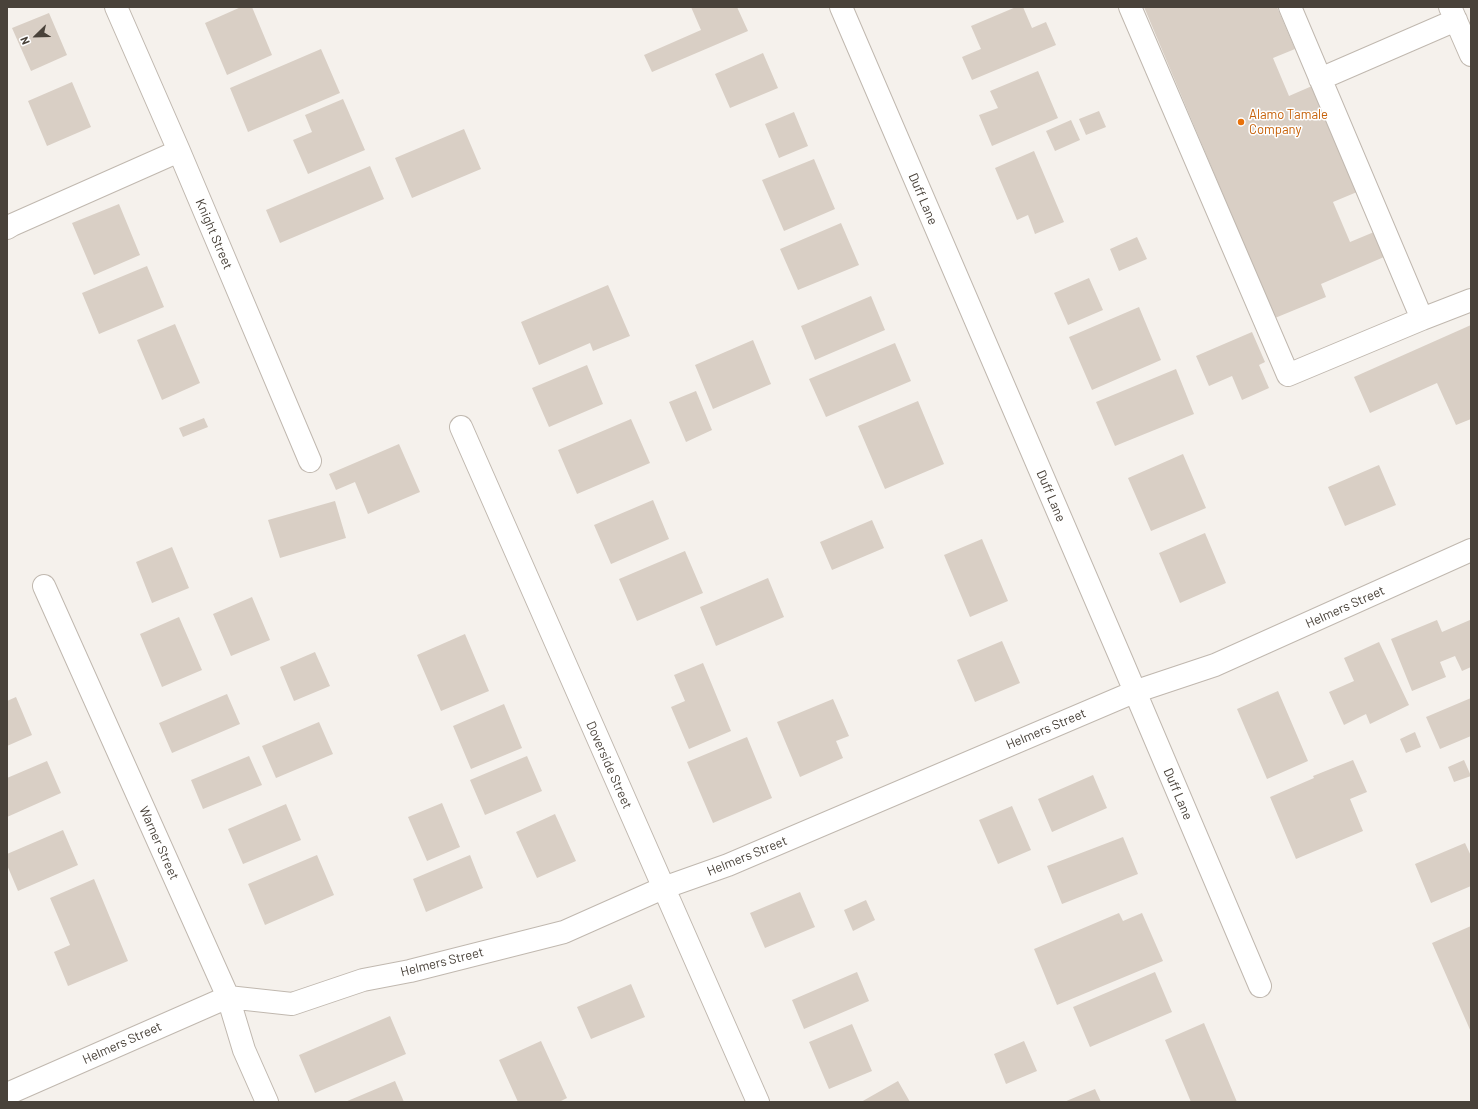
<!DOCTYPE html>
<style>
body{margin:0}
#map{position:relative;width:1478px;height:1109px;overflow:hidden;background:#f5f1ec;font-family:Barlow,sans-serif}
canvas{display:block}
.frame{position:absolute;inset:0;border:8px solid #49423a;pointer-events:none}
.north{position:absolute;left:16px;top:16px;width:40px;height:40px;-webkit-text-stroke:3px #fff;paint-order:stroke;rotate:247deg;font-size:11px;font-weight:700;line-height:16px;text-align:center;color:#49423a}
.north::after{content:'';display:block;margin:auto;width:14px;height:18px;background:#49423a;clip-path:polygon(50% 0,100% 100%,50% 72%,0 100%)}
</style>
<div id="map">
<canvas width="1478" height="1109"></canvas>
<div class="frame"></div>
<div class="north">N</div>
</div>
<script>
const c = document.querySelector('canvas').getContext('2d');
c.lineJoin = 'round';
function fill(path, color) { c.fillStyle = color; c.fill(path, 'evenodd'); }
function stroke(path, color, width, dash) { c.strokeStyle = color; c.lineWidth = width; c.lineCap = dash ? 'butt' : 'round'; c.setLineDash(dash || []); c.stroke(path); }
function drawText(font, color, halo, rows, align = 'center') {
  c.font = font + ' Barlow,sans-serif'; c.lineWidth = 3; c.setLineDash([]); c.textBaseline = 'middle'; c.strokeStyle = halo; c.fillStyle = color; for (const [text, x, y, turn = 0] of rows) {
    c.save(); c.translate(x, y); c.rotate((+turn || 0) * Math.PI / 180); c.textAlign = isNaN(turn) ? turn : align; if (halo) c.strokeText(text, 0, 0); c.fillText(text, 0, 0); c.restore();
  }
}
fill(new Path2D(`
 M241 7H252L272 55 227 75 205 23Z
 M691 7H737L748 31 652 72 644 55 701 30Z
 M1016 7H1023L1032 28 1046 22 1056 45 972 80 962 57 981 49 971 26Z
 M1144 7H1277L1295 49 1273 58 1289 96 1312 86 1357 192 1333 202 1350 242 1374 232 1384 257 1321 284 1326 297 1275 318Z
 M49 13 67 55 31 71 12 28Z
 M321 49 340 93 248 132 230 88Z
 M763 53 778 88 730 108 715 74Z
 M1038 71 1058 118 992 146 979 115 998 108 990 91Z
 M72 82 91 127 47 146 28 101Z
 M343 99 365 150 308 174 293 140 312 132 305 115Z
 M1099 111 1106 127 1086 135 1079 119Z
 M794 112 808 146 779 158 765 124Z
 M1071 120 1080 140 1055 151 1046 131Z
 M464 129 481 169 412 198 395 158Z
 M1034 151 1064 222 1035 234 1028 215 1017 220 995 168Z
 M814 159 835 209 784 231 762 180Z
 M370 166 384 199 280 243 266 210Z
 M119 204 140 255 94 275 72 223Z
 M841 223 859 265 798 290 780 249Z
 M1137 237 1147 259 1119 271 1110 249Z
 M147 266 164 307 99 334 82 293Z
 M1089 278 1103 310 1068 325 1054 293Z
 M608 285 630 336 593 351 590 343 539 365 521 322Z
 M871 296 885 330 815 360 801 326Z
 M1139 307 1161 360 1092 390 1069 337Z
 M175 324 200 383 162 400 137 340Z
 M1471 325V419L1456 425 1437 383 1370 413 1354 377Z
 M1252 332 1265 362 1259 365 1269 388 1242 400 1232 376 1209 386 1196 356Z
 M753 340 771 384 713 409 695 365Z
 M895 343 911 381 826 417 809 379Z
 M587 365 603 404 549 427 532 388Z
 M1176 369 1194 414 1115 446 1096 402Z
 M696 391 712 430 686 442 669 402Z
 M918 401 944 464 885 489 858 426Z
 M204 418 208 427 183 437 179 428Z
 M631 419 650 463 577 494 558 450Z
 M399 444 420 492 368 514 355 482 336 490 329 474Z
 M1183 454 1206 508 1151 531 1128 478Z
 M1379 465 1396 505 1345 526 1328 487Z
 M653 500 669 539 611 564 594 525Z
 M335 501 346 538 280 558 268 520Z
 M872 520 884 548 832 570 820 542Z
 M1205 533 1226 583 1180 603 1159 553Z
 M982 539 1008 601 970 617 944 555Z
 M172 547 189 588 152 603 136 562Z
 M685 551 703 593 637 621 619 579Z
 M768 578 784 617 716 646 700 607Z
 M252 597 270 640 231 656 213 614Z
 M179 617 202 670 162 687 140 634Z
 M1437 620 1442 632 1470 620 1471 624V667L1462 671 1455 656 1440 662 1446 677 1412 691 1391 639Z
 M465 634 489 691 441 711 417 655Z
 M1002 641 1020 683 975 702 957 660Z
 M1379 642 1409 705 1370 724 1366 714 1344 725 1329 692 1354 681 1344 658Z
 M315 652 330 686 294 701 280 667Z
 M703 663 731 731 689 749 671 707 685 701 674 675Z
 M1278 691 1308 761 1267 779 1237 709Z
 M227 694 240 724 172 753 159 723Z
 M16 697 32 735 7 746V701Z
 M1471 698V736L1440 749 1426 717Z
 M833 699 849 736 836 741 843 758 800 777 777 722Z
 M504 704 522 748 471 769 453 726Z
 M319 722 333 754 276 778 262 746Z
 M1415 732 1421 747 1406 753 1400 739Z
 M747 737 772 798 713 823 687 762Z
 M249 756 262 785 203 809 191 780Z
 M527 756 542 791 485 815 470 780Z
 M1353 760 1367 792 1350 799 1363 831 1296 859 1270 797 1314 778 1313 776Z
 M1464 760 1471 776 1454 782 1448 767Z
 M47 761 61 793 7 817V778Z
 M1093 775 1107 808 1052 832 1038 799Z
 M442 803 460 847 427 861 408 817Z
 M286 804 301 840 243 864 228 829Z
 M1012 806 1031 850 998 864 979 820Z
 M555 814 576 861 537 878 516 832Z
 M63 830 78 865 18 891 7 865V854Z
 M1123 837 1138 874 1062 904 1047 866Z
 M1465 843 1471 856V886L1431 903 1415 864Z
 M317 855 334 895 265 925 248 884Z
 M470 855 483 888 426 912 413 879Z
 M94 879 128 961 68 986 54 952 70 945 50 898Z
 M800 892 815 927 765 948 750 913Z
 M866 900 875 920 853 931 844 910Z
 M1119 913 1123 921 1142 913 1163 961 1057 1005 1034 949Z
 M1471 926V1032L1432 943Z
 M857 972 869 1001 804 1029 792 1000Z
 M1155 972 1172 1012 1090 1047 1073 1007Z
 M631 984 645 1017 591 1039 577 1007Z
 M390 1016 406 1054 315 1093 299 1055Z
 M1204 1023 1237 1102H1191L1165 1040Z
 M852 1024 872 1071 829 1089 809 1042Z
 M541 1041 567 1098 559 1102H518L499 1060Z
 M1024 1041 1037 1071 1006 1084 994 1054Z
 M395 1081 404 1102H345Z
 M898 1081 910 1102H861Z
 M1095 1089 1101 1102H1064Z`), '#d9cfc5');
const minor = new Path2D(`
 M116 7 179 151 310 461
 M841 7 1122 661 1260 986
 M1130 7 1288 375 1422 319 1471 300
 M1290 7 1422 319
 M1450 7 1471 55
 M1320 79 1456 20
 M7 228 12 225 179 151
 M461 427 758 1102
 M44 586 228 997 244 1050 267 1102
 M7 1094 228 997 292 1004 363 980 410 971 564 932 663 888 728 865 1134 692 1215 665 1471 550`);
stroke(minor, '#c0b8af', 24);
stroke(minor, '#fff', 22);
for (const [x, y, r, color] of [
 [1241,122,4,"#e8710a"]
]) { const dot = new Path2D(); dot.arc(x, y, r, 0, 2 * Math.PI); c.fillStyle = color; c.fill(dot); stroke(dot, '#fff', 1.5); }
drawText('13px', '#c56008', '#fff', [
 ["Alamo Tamale",1249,115],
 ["Company",1249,130]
], 'left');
drawText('13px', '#49423a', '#fff', [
 ["Duff Lane",923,199,67],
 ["Knight Street",214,234,67],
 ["Duff Lane",1051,496,67],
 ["Helmers Street",1345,607,-24],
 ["Helmers Street",1046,729,-23],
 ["Doverside Street",609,765,66],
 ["Duff Lane",1178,794,67],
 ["Warner Street",159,843,66],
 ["Helmers Street",747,856,-22],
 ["Helmers Street",442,962,-14],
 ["Helmers Street",122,1043,-24]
]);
</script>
